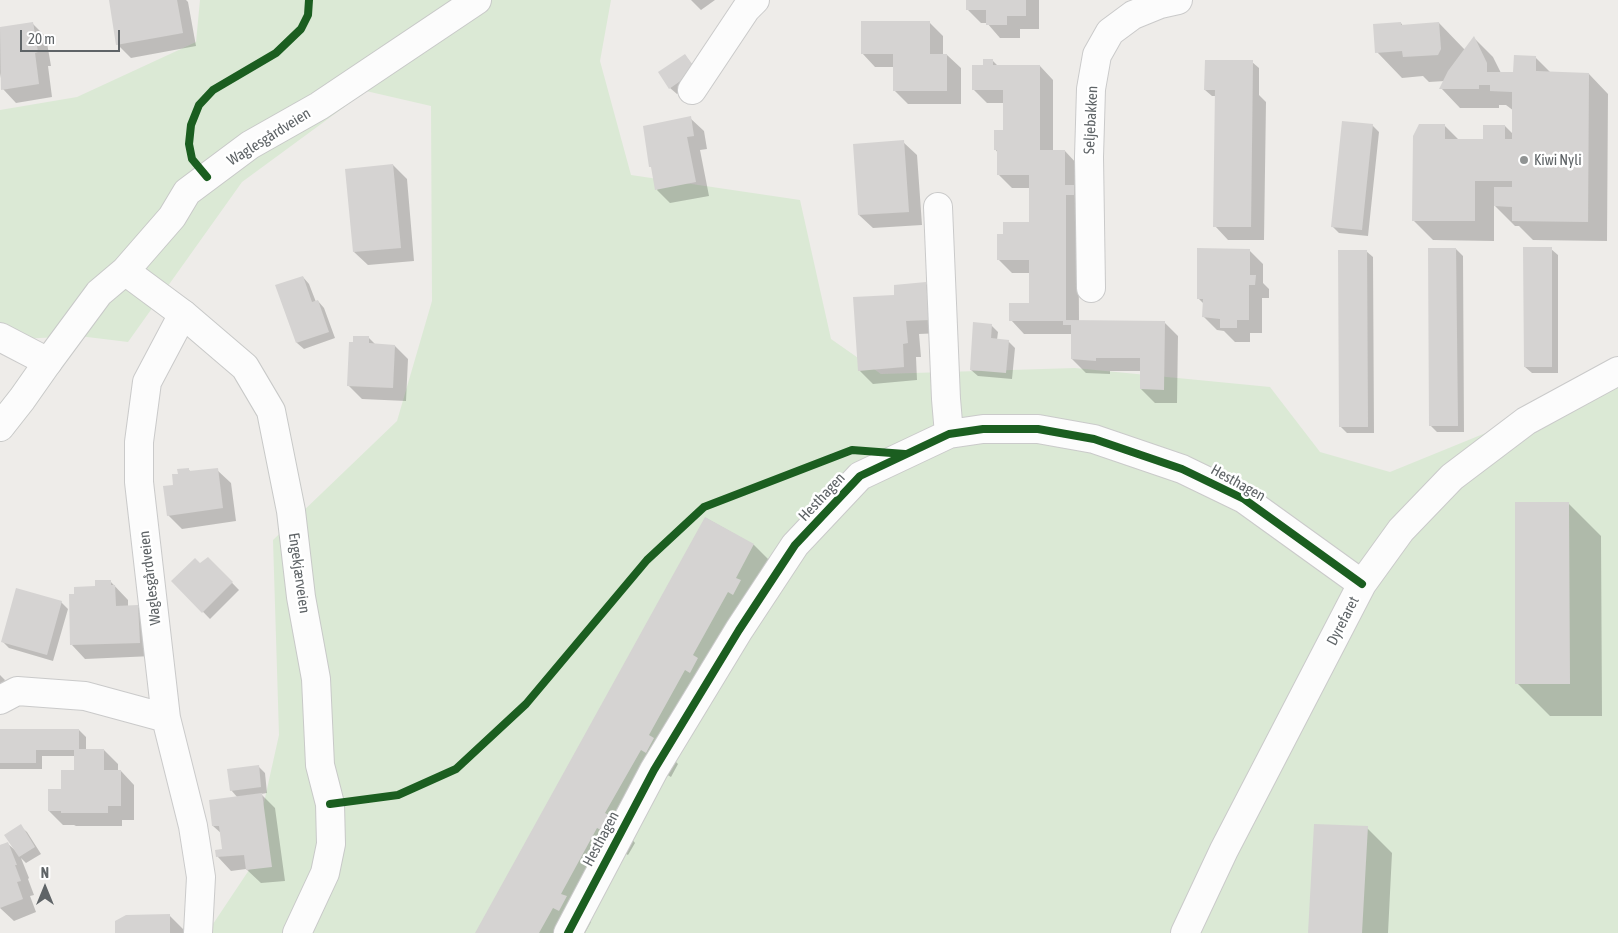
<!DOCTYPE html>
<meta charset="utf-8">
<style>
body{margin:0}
#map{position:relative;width:1618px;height:933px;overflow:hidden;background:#eeece9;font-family:"Asap Condensed",sans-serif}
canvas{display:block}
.north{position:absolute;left:20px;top:863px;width:50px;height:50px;-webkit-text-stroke:4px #fff;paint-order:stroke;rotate:0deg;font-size:14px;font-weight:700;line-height:20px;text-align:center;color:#5f6467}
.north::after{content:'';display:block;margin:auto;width:18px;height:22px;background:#5f6467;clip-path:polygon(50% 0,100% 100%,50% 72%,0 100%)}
.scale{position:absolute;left:20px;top:30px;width:100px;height:22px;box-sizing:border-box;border:2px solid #5f6467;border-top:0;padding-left:6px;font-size:15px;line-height:18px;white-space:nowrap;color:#5f6467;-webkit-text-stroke:4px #fff;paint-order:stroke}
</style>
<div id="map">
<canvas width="1618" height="933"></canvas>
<div class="north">N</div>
<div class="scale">20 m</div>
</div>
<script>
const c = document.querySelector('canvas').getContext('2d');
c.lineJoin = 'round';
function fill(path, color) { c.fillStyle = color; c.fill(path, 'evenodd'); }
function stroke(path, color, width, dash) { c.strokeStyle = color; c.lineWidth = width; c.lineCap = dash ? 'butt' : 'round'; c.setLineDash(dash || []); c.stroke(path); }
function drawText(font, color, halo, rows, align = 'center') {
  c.font = font + ' "Asap Condensed",sans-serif'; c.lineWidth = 5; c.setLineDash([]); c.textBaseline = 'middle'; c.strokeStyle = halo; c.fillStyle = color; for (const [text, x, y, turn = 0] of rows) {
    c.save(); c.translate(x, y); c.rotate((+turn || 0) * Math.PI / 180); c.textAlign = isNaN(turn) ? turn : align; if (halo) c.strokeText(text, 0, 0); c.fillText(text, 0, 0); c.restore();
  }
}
fill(new Path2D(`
 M200 0H611L600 61 631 175 800 200 831 339 881 374 1075 368 1270 387 1320 452 1390 472 1574 397 1618 372V933H207L249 870 279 735 273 540 397 421 432 301 431 106 366 91 242 182 128 342 79 336 0 340V110L77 97 196 42Z`), '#dbe9d5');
fill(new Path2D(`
 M110 0H186L188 2 196 46 131 58 117 44Z
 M691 0H715L701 10Z
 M968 0H1039V29H1020V38H1000L987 23H981L968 10Z
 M929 22 943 36V55H947L961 68V104H908L894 90V67H875L862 53Z
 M32 23 46 37 51 66H48L52 97 16 103 3 89 0 73V29Z
 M1401 23 1403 26 1439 23 1465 50 1474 38 1493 57 1501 73 1514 74 1535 57 1551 73 1589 74 1608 94 1607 241 1533 240 1519 226H1515L1494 205V241L1433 240 1413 220 1444 125 1459 140H1484L1505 126 1514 135V111L1506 105H1499V108H1460L1441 88 1445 81 1429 82 1423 76 1402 78 1377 52Z
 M685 55 702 77 677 94 670 88Z
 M992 60 998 66H1040L1053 80V151H1065L1078 165 1079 321 1164 322 1178 336 1177 403H1155L1141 389V371H1110V374L1086 373 1072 359V334H1024L1011 320 1030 304V273H1012L998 259 1030 224V188H1012L998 174V153L995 149 1005 131V103H987L973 89 985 66Z
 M1252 62 1259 68V95L1266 102 1264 240H1228L1215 226 1216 96H1212L1205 90Z
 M690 118 704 131 707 149 700 150 709 196 670 203 657 190Z
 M1372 125 1379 132 1368 236 1339 233 1332 226Z
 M903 142 917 155 922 225 873 228 859 215Z
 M393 165 407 179 414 261 368 265 354 252Z
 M1456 249 1463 256 1464 432H1437L1431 426Z
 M1551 249 1558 255V373H1532L1525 367Z
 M1249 250 1263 264V283L1269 289V298H1262V333H1250V342H1235L1224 331 1217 330 1204 317V304L1198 298Z
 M1366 251 1373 257 1374 433H1347L1340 426Z
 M303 277 309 284 316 302 318 301 324 308 335 338 304 349 297 343 277 286Z
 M926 284 939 297 942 333 919 334 921 357H916L917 380 873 384 859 370 896 296Z
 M991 325 998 332 997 340 1008 341 1015 348 1012 379 978 376 971 370Z
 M368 337 376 345 395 346 408 359 406 401 362 399 348 385Z
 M188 469 191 472 217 470 231 483 236 521 182 529 168 515 179 475Z
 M1568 503 1601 536 1602 716H1550L1517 683Z
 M706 518 754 545 779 570 718 680 722 684 715 697 710 694 674 760 678 764 671 777 666 774 631 838 635 843 628 855 623 852 586 918 591 922 585 933H476Z
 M208 558 239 590 210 619 173 581 200 565Z
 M110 581 128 600V607H138L152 620 153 656 85 659 72 645Z
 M61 602 68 609 53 661 9 648 3 642Z
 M0 675 5 680 0 689Z
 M0 730H79L86 737V750H104L118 764V771H121L134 785V820H122V826H76L74 825H63L49 811 75 771V756H42V769H0Z
 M258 766 265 773 267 793 261 794 275 808 285 881 261 883 246 869 231 871 218 857 217 851 224 850 222 834 213 826 238 798 231 790Z
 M20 826 27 832 41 854 26 863 21 858 29 878 28 879 34 895 30 896 36 912 14 921 0 908V845L8 844 16 851Z
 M1367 828 1392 853 1388 933H1309Z
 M169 915 183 929V933H116Z`), '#0003');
fill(new Path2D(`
 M109 0H177L183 33 116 45Z
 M966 0H1026V16H1007V25H986V10H966Z
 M861 21H930V54H947V91H893V54H861Z
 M33 22 38 52 35 53 39 84 1 90 0 27Z
 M1401 22V25L1439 22 1441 49 1438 55 1403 57 1402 51 1375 53 1373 24Z
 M1474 36 1487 63V72H1513L1514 55 1536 56V71L1589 73 1588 222 1512 221V207L1494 206V187H1512V181H1475V221H1412L1413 136 1419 124H1445V139H1483V125H1505V139H1512V92L1490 91V85H1479V89H1439L1448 71Z
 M685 54 696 70 669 89 658 72Z
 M983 59H993V65H1040V150H1065V185H1074V195H1066V320L1165 321 1164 390 1140 389V358H1096V361L1071 359V325H1063V321H1009V303H1029V260H997V234H1003V222H1029V175H997V150H994V130H1003V90H972V65H983Z
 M1205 60H1253L1251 227H1213L1215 90H1204Z
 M691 116 694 136 687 137 696 182 655 190 651 167H649L643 126Z
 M1342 121 1373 124 1362 230 1331 227Z
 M904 140 909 212 858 215 853 144Z
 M393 164 401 248 353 252 345 169Z
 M1523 247H1552V367H1524Z
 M1197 248 1250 249V275H1256L1255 285H1249V320H1237V328H1220V319L1202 317 1203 299H1197Z
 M1428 248H1456L1458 426H1429Z
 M1338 250H1367L1368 427H1339Z
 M303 276 312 302 318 300 329 332 296 343 275 285Z
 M926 282 929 320 906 321 908 343 903 344 904 367 858 371 853 297 894 295V285Z
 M973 322 992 324 991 338 1009 340 1006 373 970 370Z
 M353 336H369V343L395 345 393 388 347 386 349 342H353Z
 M189 468V471L218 468 223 508 167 516 163 486 173 485 172 474H178L177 469Z
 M1515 502H1569L1570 684H1515Z
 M705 517 754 544 736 578 741 580 733 595 728 592 693 655 698 658 690 673 685 670 649 735 654 738 646 753 641 750 605 813 611 816 603 831 597 828 561 894 567 896 559 911 553 908 539 933H475Z
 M208 557 233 582 202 613 171 581 195 558 200 563Z
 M95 580H111V585H115L116 606 138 605 140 643 70 645 69 594H74V587L95 586Z
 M16 588 62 601 47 655 1 642Z
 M0 729H79V749H104V770H121V806H108V813H61V811H48V789H61V770H74V750H36V763H0Z
 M259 765 261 787 230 791 227 769Z
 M262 793 272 867 246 870 244 855 216 857 215 850 222 849 219 826H212L209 800Z
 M21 824 35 847 19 857 4 835Z
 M1314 824 1368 826 1362 933H1308Z
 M8 842 17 865H15L21 881 17 882 23 899 0 908V845Z
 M170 914V933H115V921L126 915Z`), '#d5d3d2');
const street = new Path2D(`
 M692 90 746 9 755 0
 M938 207 946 399 949 434
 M1091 288 1089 157 1091 89 1097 55 1110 32 1133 15 1160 4 1178 0
 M183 314 147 382 139 442V482L166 718 193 826 201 877 198 933
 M0 337 48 362
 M0 700 17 691 85 696 166 718
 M568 933 654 770 739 630 795 545 860 476 949 434 983 429H1038L1094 439 1182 469 1244 499 1362 584
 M1185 933 1224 850 1362 584 1401 530 1452 477 1526 421 1618 371`);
const secondary = new Path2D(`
 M125 271 183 314 245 367 271 411 291 511 301 597 316 679 320 765 330 804 331 844 325 873 297 933
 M0 427 22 399 48 362 99 293 125 271 172 217 187 192 250 145 319 106 477 0`);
stroke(street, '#cacaca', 30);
stroke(secondary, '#c8c9c8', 30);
stroke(street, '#fcfcfc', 28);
stroke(secondary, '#fcfcfc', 28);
stroke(new Path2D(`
 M207 177 192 159 189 144 191 125 199 105 213 90 276 53 301 29 308 15 309 0
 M330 804 398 795 456 769 526 704 647 560 704 507 852 450 905 454
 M568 933 654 770 739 630 795 545 860 476 949 434 983 429H1038L1094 439 1182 469 1244 499 1362 584`), '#1b5e20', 8);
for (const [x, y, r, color] of [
 [1524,160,5,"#919494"]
]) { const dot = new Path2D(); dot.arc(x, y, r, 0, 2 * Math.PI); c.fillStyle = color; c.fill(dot); stroke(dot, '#fff', 2); }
drawText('15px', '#5f6467', '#fff', [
 ["Seljebakken",1091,120,-87],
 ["Waglesgårdveien",269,137,-32],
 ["Hesthagen",1238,483,29],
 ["Hesthagen",822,497,-47],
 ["Engekjærveien",299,573,82],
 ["Waglesgårdveien",150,578,-97],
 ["Dyrefaret",1343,621,-63],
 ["Hesthagen",601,839,-62]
]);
drawText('15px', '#5f6467', '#fff', [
 ["Kiwi Nyli",1534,160]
], 'left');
</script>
